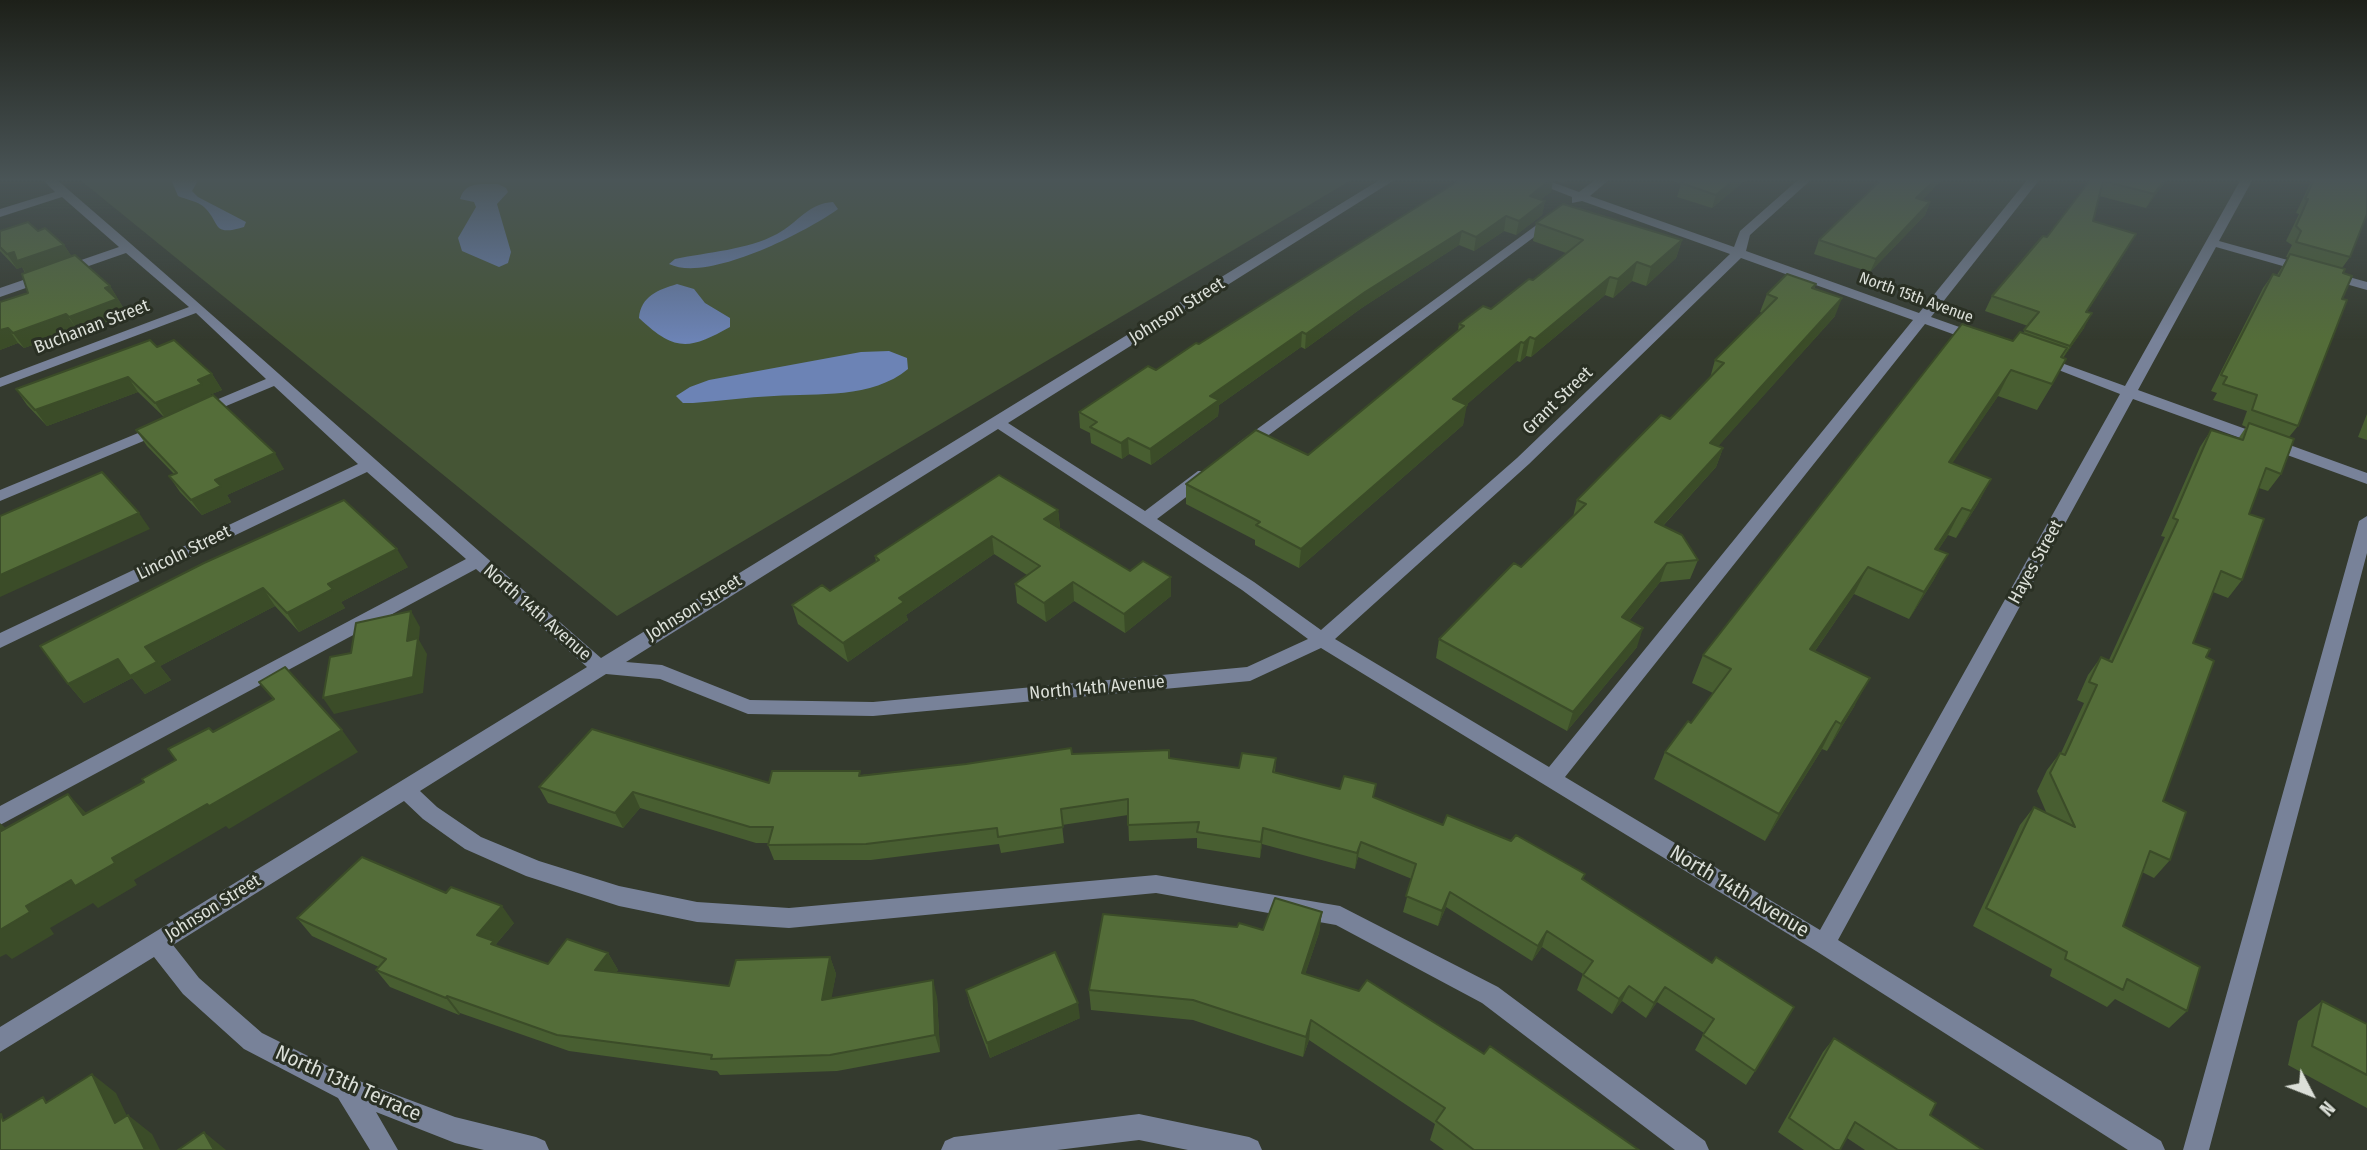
<!DOCTYPE html>
<style>
body{margin:0}
#map{position:relative;width:2367px;height:1150px;overflow:hidden;background:#343a2e;font-family:"Fira Sans Condensed",sans-serif}
canvas{display:block}
.north{position:absolute;left:2276px;top:1059px;width:70px;height:70px;-webkit-text-stroke:5px #2a3024;paint-order:stroke;rotate:132deg;font-size:19px;font-weight:700;line-height:28px;text-align:center;color:#dbdfd8}
.north::after{content:'';display:block;margin:auto;width:24px;height:32px;background:#dbdfd8;clip-path:polygon(50% 0,100% 100%,50% 72%,0 100%)}
</style>
<div id="map">
<canvas width="2367" height="1150"></canvas>
<div class="north">N</div>
</div>
<script>
const c = document.querySelector('canvas').getContext('2d');
c.lineJoin = 'round';
function fill(path, color) { c.fillStyle = color; c.fill(path, 'evenodd'); }
function stroke(path, color, width, dash) { c.strokeStyle = color; c.lineWidth = width; c.lineCap = dash ? 'butt' : 'round'; c.setLineDash(dash || []); c.stroke(path); }
function drawText(font, color, halo, rows, align = 'center') {
  c.font = font + ' "Fira Sans Condensed",sans-serif'; c.lineWidth = 6; c.setLineDash([]); c.textBaseline = 'middle'; c.strokeStyle = halo; c.fillStyle = color; for (const [text, x, y, turn = 0] of rows) {
    c.save(); c.translate(x, y); c.rotate((+turn || 0) * Math.PI / 180); c.textAlign = isNaN(turn) ? turn : align; if (halo) c.strokeText(text, 0, 0); c.fillText(text, 0, 0); c.restore();
  }
}
fill(new Path2D(`
 M79 179H1353L617 616Z`), '#455535');
fill(new Path2D(`
 M173 179H199L192 191 198 197 246 222 244 227C211 237 221 223 204 207 199 202 185 199 178 196L172 182Z
 M481 184H498L506 188 508 192 497 204 511 252 508 263 499 267 462 251 458 238 476 207 474 202 460 199C463 188 470 185 481 184Z
 M833 202 838 209C806 232 708 283 669 264L675 259C708 252 747 250 777 234 798 223 808 203 833 202Z
 M677 284 694 289 705 303 730 318V327C689 350 675 352 639 318 641 296 658 290 677 284Z
 M889 351 907 358 908 369C872 399 818 393 774 396 747 397 720 401 693 403H683L676 396 690 387 709 380 861 352Z`), '#6c83b5');
fill(new Path2D(`
 M42 179H56C240 337 418 499 601 658L1381 179H1396L1008 423 1145 511 1198 471H1210L1212 475 1210 479 1157 519 1254 582 1321 630 1517 458 1730 254 1582 201 1572 203V197L1526 179H1544L1579 192 1596 179H1610L1590 196 1734 247 1740 231 1799 179H1812L1750 235 1746 251 1919 313 2028 179H2040L1931 317 1982 335V341H1972L1925 324 1565 777 1820 930 2120 394 2033 360 2035 357H2045L2125 386 2241 179H2253L2219 241 2367 282V290L2216 247 2138 390 2367 473V484L2133 399 1838 940 2161 1141 2165 1150H2128L1816 951 1321 648 1250 681 873 716 748 714 660 679 606 674 420 791 437 807 481 837 539 861 619 886 697 902 789 908 1156 875 1340 906 1498 987 1705 1141 1709 1150H1675L1482 1003 1336 925 1156 893 789 928 697 922 619 906 526 876 465 849 423 819 404 801 173 945 199 978 262 1033 354 1079 455 1117 536 1137 545 1141 549 1150H484L455 1143 376 1112 398 1150H370L338 1098 244 1049 183 994 154 957 0 1052V1027L587 667 476 569 0 825V806L466 559 367 472 0 648V633L358 464 274 386 207 414H197L194 411 197 408 266 379 196 313 0 387V378L189 307 126 253 0 297V288L119 247 62 197 0 217V209L55 192ZM1741 258 1913 320 1549 767 1335 639 1529 464ZM998 429 1242 590 1308 639 1247 667 873 702 750 700 662 665 626 662Z
 M1553 213 1557 214V220L1250 449H1238L1236 446 1238 443Z
 M160 424 168 429 165 432 0 501V490Z
 M2367 516V553L2209 1150H2183L2359 521Z
 M1139 1114 1249 1137 1258 1141 1262 1150H1188L1139 1140 1057 1150H941L945 1141 954 1137Z`), '#788299');
fill(new Path2D(`
 M1470 179H1568L1563 183 1553 180 1551 192 1540 200 1545 201 1542 215 1516 235 1504 231 1474 251 1459 245 1363 307 1305 349 1301 347 1219 405 1218 416 1151 465 1129 454 1122 459 1091 443 1090 433 1080 428 1079 412 1156 370 1199 344Z
 M1666 179H1747L1712 208 1677 197 1681 184Z
 M1943 179 1922 200 1930 202 1925 215 1870 272 1814 254 1819 240Z
 M2091 179H2167L2146 208 2099 196 2093 221 2128 248 2087 312 2084 328 2063 358 2052 385 2037 410 1998 396 1952 463 1991 479 1977 505 1956 538 1948 535 1938 550 1948 554 1933 581 1909 619 1854 594 1815 651 1855 705 1827 751 1822 749 1765 841 1654 779 1665 752 1691 723 1713 693 1692 683 1703 655 2013 341 2023 333 2028 326 1985 311 1992 296 2047 237Z
 M2312 179H2367L2350 257 2342 268 2343 273 2342 299 2298 426 2289 437 2281 474 2268 491 2259 488 2249 514 2242 580 2228 598 2213 592 2193 643 2206 657 2163 801 2170 860 2154 878 2142 872 2123 926 2187 1011 2169 1028 2115 999 2107 1007 2050 976 2052 969 1973 926 2020 825 2034 807 2047 814 2037 791 2047 770 2060 753H2061L2084 703 2077 700 2088 675 2101 657 2109 660 2165 537 2161 536 2200 447 2211 430 2238 439 2246 427 2242 425 2247 411 2213 400 2217 393 2211 391 2263 288 2273 274 2277 275 2288 257H2286L2292 245 2286 241 2299 214 2296 213Z
 M1536 223 1682 240 1676 258 1646 286 1632 281 1613 298 1605 295 1531 357 1526 356 1520 362 1517 361 1466 405 1463 425 1299 568 1255 545V540L1186 504V484L1308 455 1458 331 1459 324 1491 309 1533 280 1566 253 1533 241Z
 M0 231H38L64 245 72 257 110 286 127 314 79 332 77 329 24 348 18 343 0 350V302L28 293 25 273 22 267 17 269 0 251Z
 M1816 284 1814 289 1835 316 1718 446 1723 448 1716 467 1663 526 1698 560 1690 579 1660 582 1629 621 1637 647 1567 731 1436 658 1439 639 1521 567 1573 517 1577 500 1670 419 1710 378 1715 360 1762 313 1760 312 1767 294Z
 M157 347 212 374 222 390 209 395 210 396 284 469 227 495 231 502 202 515 180 492 169 476 174 474 147 446 136 430 164 417 138 392 47 426 27 405 16 389Z
 M2367 414V440L2358 437Z
 M1058 510 1060 528 1130 571 1171 577V596L1125 633 1074 601 1046 622 1017 603 1015 584 1027 575 994 554 906 615 908 620 848 662 798 624 792 605 830 591 876 562 875 556Z
 M204 563 408 567 341 602 345 608 299 632 275 606 160 666 171 680 145 694 132 678 84 703 68 684Z
 M1072 754 1169 758 1239 768 1276 758 1275 772 1374 798 1583 879 1712 963 1755 1071 1746 1085 1695 1050 1704 1033 1657 1002 1646 1018 1622 1001 1612 1014 1577 990 1583 974 1542 947 1532 961 1446 907 1438 926 1403 912 1412 879 1358 857 1355 869 1262 844 1260 858 1197 848V838L1129 841 1128 815 1062 825 1064 843 1001 853 999 844 871 860H774L768 845V843H756L640 808 623 828 548 803 539 787 769 783 861 775Z
 M1322 912 1319 933 1305 974 1484 1054 1639 1150H1444L1430 1140 1435 1124 1309 1040 1303 1057 1193 1020 1091 1010 1089 990 1237 927 1263 930Z
 M297 918 514 923 496 944 497 947 548 964 608 953 618 970 615 973 729 986 830 957 836 974 831 998 937 997 940 1052 837 1071 720 1075 717 1071 569 1051 460 1013 459 1015 390 987 376 970 379 967 312 936Z
 M966 990 1080 1018 990 1058 970 1005Z
 M2322 1001 2367 1024V1108L2288 1065 2298 1021Z
 M1834 1038 1930 1115 1983 1150H1865L1847 1138 1840 1150H1804L1778 1132 1823 1052Z`), '#485e31');
fill(new Path2D(`
 M1551 179H1553L1551 192 1527 210 1530 196Z
 M1735 179H1747L1712 208 1716 195Z
 M1936 179H1943L1911 211 1916 198Z
 M2165 179H2167L2146 208 2154 194Z
 M1545 201 1542 215 1516 235 1519 221Z
 M1930 202 1925 215 1870 272 1876 259Z
 M1506 216 1504 231 1474 251 1476 237Z
 M1462 231 1459 245 1363 307 1305 349 1306 334 1365 292Z
 M2136 234 2128 248 2078 326 2086 312Z
 M1682 240 1676 258 1646 286 1651 267Z
 M64 245 74 260 28 276 22 267 17 269 7 254 14 252Z
 M1637 262 1632 281 1613 298 1618 279Z
 M1610 277 1605 295 1531 357 1535 339Z
 M110 286 127 314 79 332 69 317 105 288Z
 M1842 298 1835 316 1704 462 1710 443Z
 M2092 313 2084 328 2061 361 2070 346Z
 M66 314 77 329 24 348 13 333Z
 M8 328 18 343 0 350V330Z
 M1302 332 1301 347 1219 405 1218 416 1151 465 1150 449 1210 396Z
 M1530 337 1526 356 1520 362 1524 343Z
 M1521 342 1517 361 1450 419 1453 399Z
 M2011 370 1998 396 1935 489 1949 462Z
 M212 374 222 390 209 395 211 399 165 418 155 403 198 380Z
 M128 377 138 392 47 426 35 410Z
 M1467 405 1463 425 1299 568 1301 549Z
 M1128 438 1129 454 1122 459 1121 443Z
 M1723 448 1716 467 1648 542 1655 522Z
 M275 453 284 469 227 495 231 502 202 515 191 500 215 480Z
 M1991 479 1977 505 1956 538 1971 511Z
 M1962 508 1948 535 1921 576 1935 549Z
 M1058 510 1060 528 1044 519Z
 M139 513 150 529 0 597V575Z
 M992 536 994 554 906 615 908 620 848 662 843 643 899 598Z
 M397 549 408 567 341 602 345 608 299 632 287 613 328 584Z
 M1948 554 1933 581 1909 619 1924 592Z
 M1667 563 1660 582 1616 637 1622 617Z
 M1868 567 1854 594 1797 677 1810 649Z
 M1171 577V596L1125 633 1124 614Z
 M1073 582 1074 601 1046 622 1044 603Z
 M263 588 275 606 160 666 171 680 145 694 132 678 84 703 68 684 118 659 145 647Z
 M411 611 420 627 419 640 427 654 423 693 334 714 323 698 407 641Z
 M1643 628 1637 647 1567 731 1573 712Z
 M1870 678 1855 705 1827 751 1841 724Z
 M1836 721 1822 749 1765 841 1779 814Z
 M342 730 358 752 229 829 226 826 134 880 137 885 98 908 93 903 50 928 54 934 12 959 6 954 0 957V930L26 906 207 804Z
 M633 792 640 808 623 828 615 813Z
 M68 794 90 817 83 815Z
 M0 823 16 838 25 853 0 829Z
 M1263 828 1262 844 1260 858 1261 842Z
 M1361 842 1358 857 1355 869 1357 853Z
 M1450 892 1446 907 1438 926 1442 911Z
 M502 906 514 923 496 944 505 958 477 935Z
 M1322 912 1319 933 1299 993 1302 973Z
 M1547 931 1542 947 1532 961 1538 946Z
 M608 953 618 970 605 987 595 970Z
 M830 957 836 974 828 1017 822 1000Z
 M933 980 937 997 940 1052 935 1035Z
 M1629 986 1622 1001 1612 1014 1619 999Z
 M1665 987 1657 1002 1646 1018 1654 1003Z
 M447 996 460 1013 459 1015 446 998Z
 M1078 1003 1080 1018 990 1058 987 1043Z
 M1311 1020 1309 1040 1303 1057 1306 1037Z
 M92 1074 116 1093 139 1141 115 1123Z
 M128 1115 152 1134 160 1150H145Z
 M204 1132 226 1150H214Z`), '#3b4c28');
const building = new Path2D(`
 M1470 179H1551L1530 196 1545 201 1519 221 1506 216 1476 237 1462 231 1365 292 1306 334 1302 332 1210 396 1219 400 1150 449 1128 438 1121 443 1090 427 1097 422 1079 412 1148 366 1156 370 1196 343 1199 344 1460 180 1466 182Z
 M1686 179H1735L1716 195 1681 183Z
 M1882 179H1936L1916 198 1930 202 1876 259 1819 240Z
 M2091 179H2165L2154 194 2103 181 2093 221 2136 234 2086 312 2092 313 2070 346 2024 330 2039 312 1992 296 2043 236 2047 237Z
 M2314 179H2367V214L2350 257 2296 242 2301 231 2296 226 2308 199H2305Z
 M1563 204 1682 240 1651 267 1637 262 1618 279 1610 277 1535 339 1530 337 1524 343 1521 342 1453 399 1467 405 1301 549 1256 525 1260 522 1186 484 1256 430 1308 455 1464 326 1459 324 1483 306 1491 309 1529 279 1533 280 1583 240 1536 223Z
 M28 222 38 231 45 228 64 245 17 261 14 252 7 254 0 247V231Z
 M2290 254 2345 269 2343 273 2352 276 2342 299 2347 300 2298 426 2252 410 2257 395 2223 384 2227 377 2221 375 2273 274 2279 276Z
 M75 255 110 286 105 288 117 299 69 317 66 314 13 333 8 328 0 330V302L28 293 22 274Z
 M1787 274 1816 284 1812 288 1842 298 1710 443 1723 448 1655 522 1682 535 1698 560 1667 563 1622 617 1643 628 1573 712 1439 639 1514 563 1521 567 1586 504 1577 500 1661 415 1670 419 1724 363 1715 360 1777 298 1767 294Z
 M1962 324 2013 341 2020 332 2067 348 2061 357 2066 359 2052 384 2011 370 1949 462 1991 479 1971 511 1962 508 1935 549 1948 554 1924 592 1868 567 1810 649 1870 678 1841 724 1836 721 1779 814 1665 752 1688 721 1691 723 1731 669 1703 655Z
 M150 340 157 347 174 340 212 374 198 380 202 384 155 403 128 377 35 410 16 389Z
 M213 395 275 453 215 480 221 486 191 500 169 476 177 473 136 430Z
 M2249 423 2294 439 2281 474 2266 468 2249 514 2264 519 2242 580 2221 571 2193 643 2210 649 2206 657 2214 661 2163 801 2186 812 2170 860 2150 851 2123 926 2200 967 2187 1011 2127 979 2123 990 2065 959 2067 952 1986 908 2034 807 2075 827 2050 773 2060 753 2065 755 2097 685 2089 682 2101 657 2112 662 2178 520 2173 518 2211 430 2243 440Z
 M102 472 139 513 0 575V516Z
 M999 475 1058 510 1044 519 1130 571 1143 561 1171 577 1124 614 1073 582 1044 603 1015 584 1040 566 992 536 899 598 904 602 843 643 792 605 822 585 830 591 879 560 875 556Z
 M344 500 397 549 328 584 333 589 287 613 263 588 145 647 157 662 130 676 118 659 68 684 40 646 204 563Z
 M411 611 407 641 418 638 413 677 323 698 330 657 351 653 356 623Z
 M285 667 342 730 209 806 207 804 112 858 115 863 75 886 71 880 26 906 30 912 0 930V829L1 831 68 794 83 815 144 782 142 779 176 760 168 749 209 728 213 732 274 699 259 682Z
 M592 729 769 783 772 771H860L859 776 966 764 1071 748 1072 754 1169 750V758L1239 768 1242 753 1276 758 1273 772 1340 789 1344 776 1376 784 1373 797 1443 825 1447 815 1511 841 1516 835 1585 874 1582 879 1712 963 1716 957 1794 1007 1755 1071 1703 1035 1714 1019 1665 987 1654 1003 1629 986 1619 999 1583 975 1593 961 1547 931 1538 946 1450 892 1442 911 1406 896 1416 864 1361 842 1357 853 1263 828 1261 842 1197 832 1199 822 1128 825V799L1061 809 1063 827 998 837 997 828 866 844 768 845 773 827H750L633 792 615 813 539 787Z
 M362 857 446 893 451 887 502 906 477 935 494 941 491 944 548 964 567 939 608 953 595 970 729 986 736 960 830 957 822 1000 933 980 935 1035 830 1055 711 1059 712 1055 557 1035 447 996 446 998 376 970 386 959 297 918Z
 M1275 898 1322 912 1302 973 1359 991 1367 980 1484 1054 1490 1046 1639 1150H1474L1436 1121 1445 1108 1311 1020 1306 1037 1193 1000 1089 990 1103 914 1237 927 1239 923 1263 930Z
 M1055 952 1078 1003 987 1043 966 990Z
 M2322 1001 2367 1024V1075L2312 1046Z
 M1834 1038 1936 1103 1930 1115 1983 1150H1898L1855 1122 1840 1150H1835L1789 1118Z
 M92 1074 115 1123 128 1115 145 1150H0V1115L1 1114 3 1121 43 1097 46 1103Z
 M204 1132 214 1150H178Z`);
fill(building, '#546d39');
stroke(building, '#3b4c28', 2);
const sky = c.createLinearGradient(0, 0, 0, 340);
sky.addColorStop(0, '#1d2019');
sky.addColorStop(0.53, '#4a5557');
sky.addColorStop(1, '#4a555700');
c.fillStyle = sky;
c.fillRect(0, 0, 2367, 340);
drawText('16px', '#dbdfd8', '#2a3024', [
 ["North 15th Avenue",1916,298,20]
]);
drawText('18px', '#dbdfd8', '#2a3024', [
 ["Johnson Street",1177,311,-32],
 ["Buchanan Street",92,327,-21],
 ["Grant Street",1558,401,-44],
 ["Lincoln Street",184,553,-26],
 ["Hayes Street",2036,562,-61],
 ["Johnson Street",694,608,-32],
 ["North 14th Avenue",537,613,41],
 ["North 14th Avenue",1097,688,-5],
 ["Johnson Street",213,908,-32]
]);
drawText('21px', '#dbdfd8', '#2a3024', [
 ["North 14th Avenue",1739,892,31],
 ["North 13th Terrace",348,1084,24]
]);
</script>
